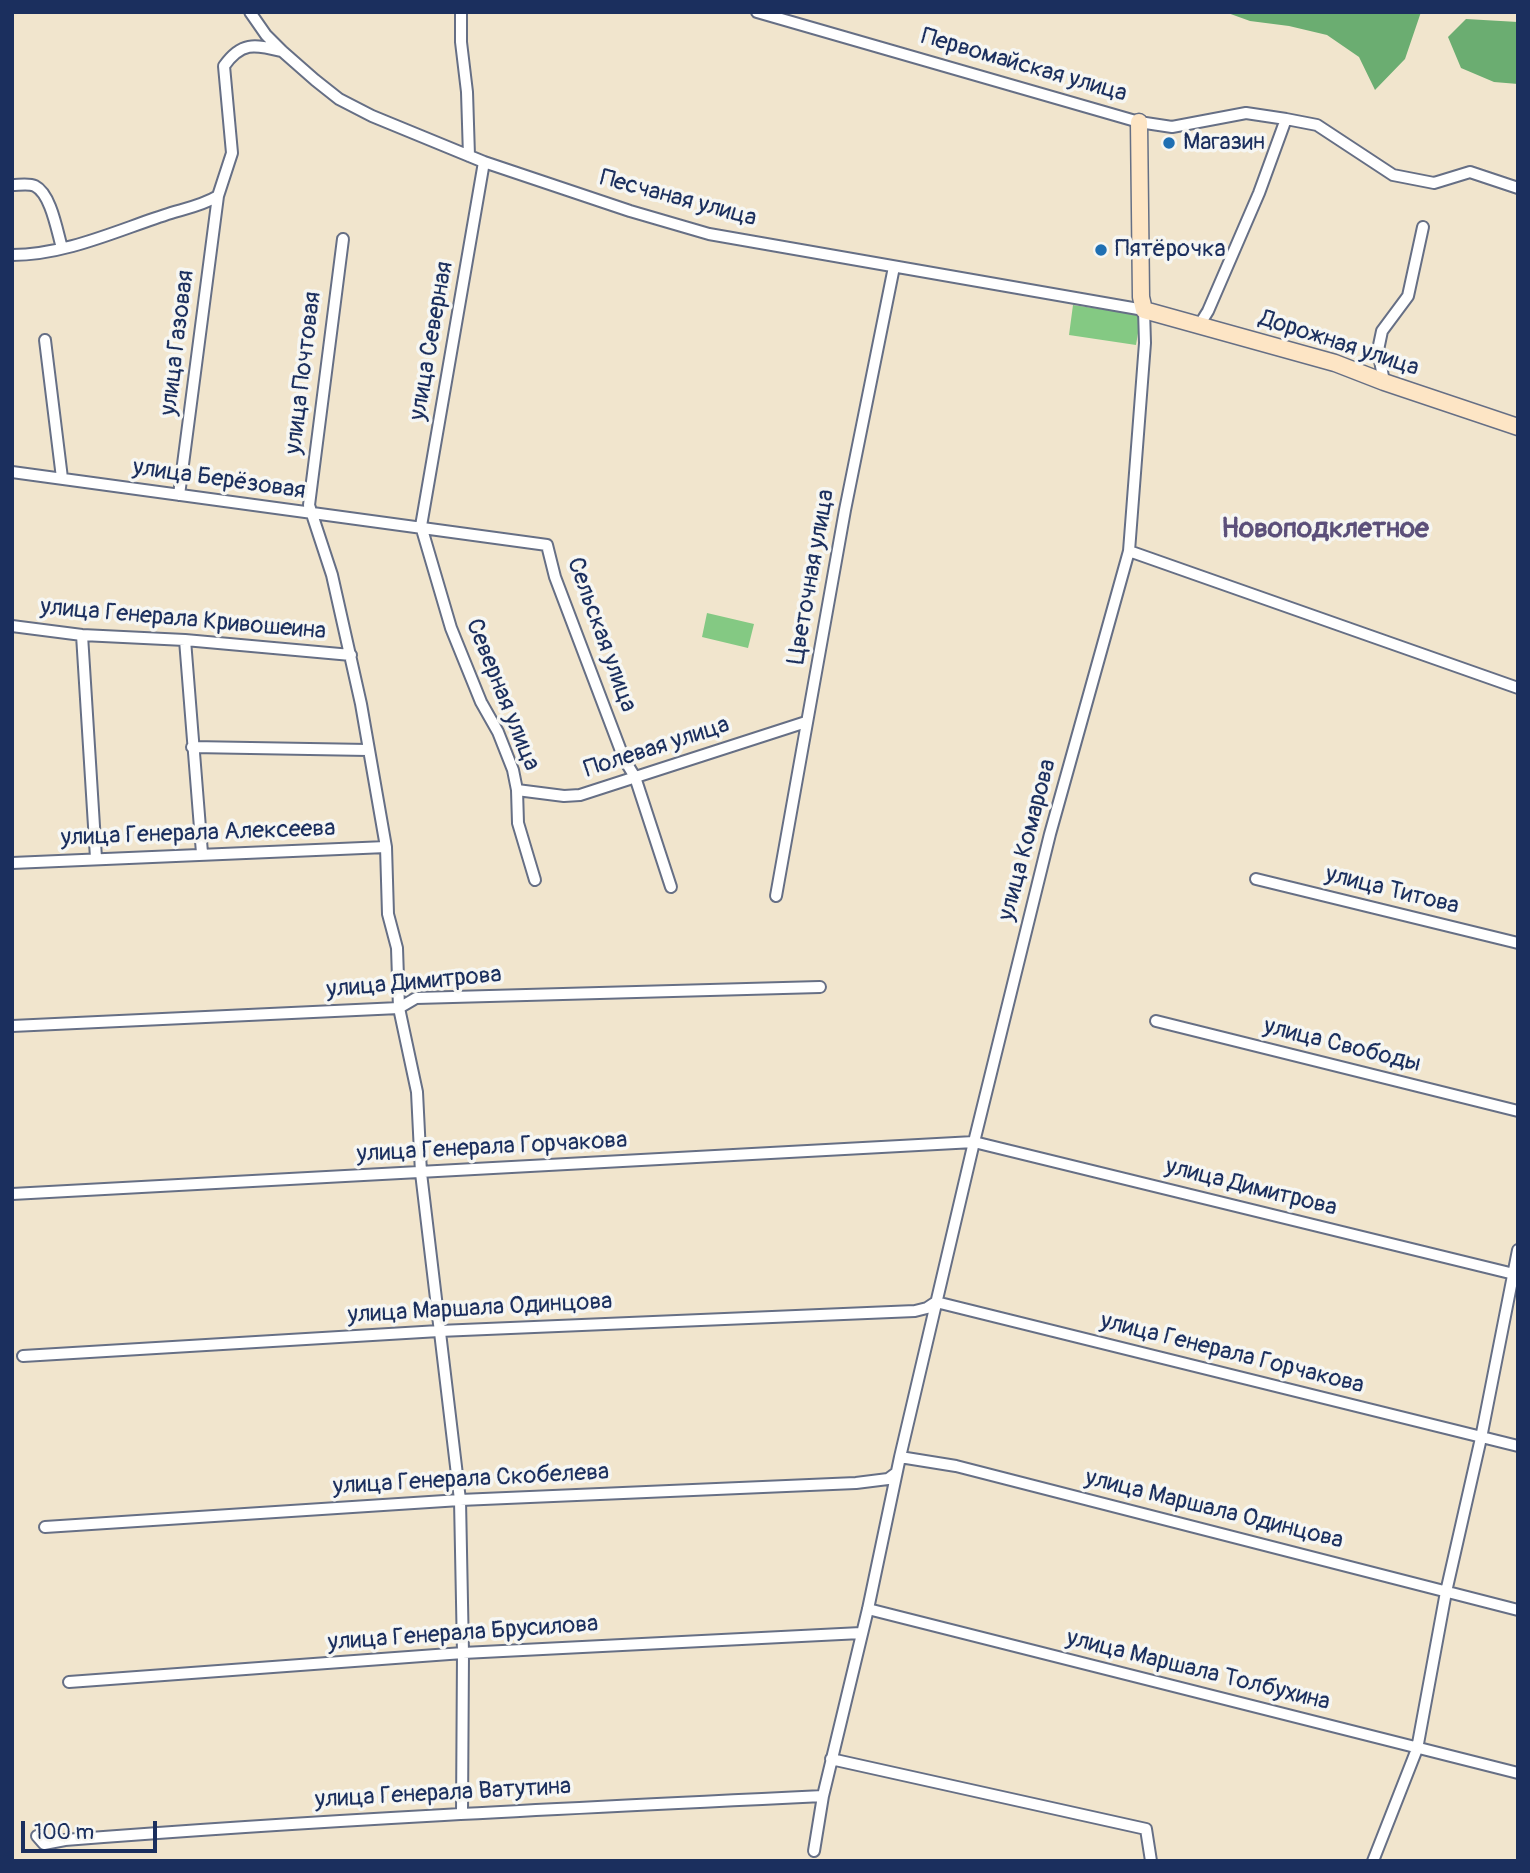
<!DOCTYPE html>
<meta charset="utf-8">
<style>
body{margin:0}
#map{position:relative;width:1530px;height:1873px;overflow:hidden;background:#f1e5cd;font-family:Pangolin,sans-serif}
canvas{display:block}
.frame{position:absolute;inset:0;border:14px solid #1b2f5e;pointer-events:none}
.scale{position:absolute;left:21px;top:1821px;width:136px;height:32px;box-sizing:border-box;border:4px solid #1b2f5e;border-top:0;padding-left:9px;font-size:21px;line-height:24px;white-space:nowrap;color:#1b2f5e;-webkit-text-stroke:5px #f6f6f2;paint-order:stroke}
</style>
<div id="map">
<canvas width="1530" height="1873"></canvas>
<div class="frame"></div>
<div class="scale">100 m</div>
</div>
<script>
const c = document.querySelector('canvas').getContext('2d');
c.lineJoin = 'round';
function fill(path, color) { c.fillStyle = color; c.fill(path, 'evenodd'); }
function stroke(path, color, width, dash) { c.strokeStyle = color; c.lineWidth = width; c.lineCap = dash ? 'butt' : 'round'; c.setLineDash(dash || []); c.stroke(path); }
function drawText(font, color, halo, rows, align = 'center') {
  c.font = font + ' Pangolin,sans-serif'; c.lineWidth = 7; c.setLineDash([]); c.textBaseline = 'middle'; c.strokeStyle = halo; c.fillStyle = color; for (const [text, x, y, turn = 0] of rows) {
    c.save(); c.translate(x, y); c.rotate((+turn || 0) * Math.PI / 180); c.textAlign = isNaN(turn) ? turn : align; if (halo) c.strokeText(text, 0, 0); c.fillText(text, 0, 0); c.restore();
  }
}
fill(new Path2D(`
 M1073 305 1141 315 1136 345 1069 335Z
 M707 613 754 624 748 648 702 637Z`), '#84c983');
fill(new Path2D(`
 M1225 12H1421L1405 59 1375 90 1359 57 1327 35 1289 26 1250 21Z
 M1466 19 1518 22V84L1494 82 1461 68 1448 37Z`), '#6bad71');
const street = new Path2D(`
 M250 12 266 35 282 51 315 80 339 99 372 116 484 162 630 211 709 234 1144 310 1145 343 1129 551 1050 834 974 1142 900 1457 868 1609 823 1796 814 1851
 M461 12V42L467 92 469 156
 M757 12 1139 122 1172 127 1246 113 1286 119 1317 125 1393 175 1434 183 1470 172 1518 188
 M484 162 421 526 451 628 481 702 498 732 513 770 517 790 518 823 535 880
 M12 185C19 185 29 183 35 186 51 194 57 231 62 248
 M343 239 309 505 332 575 361 704 386 847 388 914 397 948 399 1008 417 1092 421 1173 460 1500 463 1653 462 1813
 M12 255C67 255 120 229 171 213 188 208 203 205 218 196
 M1200 324 1208 311 1259 193 1286 119
 M45 340 62 478
 M1384 382 1378 350 1382 331 1408 296 1423 227
 M12 472 547 545 555 577 624 759 635 777 671 887
 M179 495 218 196 232 153 224 66C241 42 254 44 281 51
 M1129 551 1518 688
 M12 626 82 635 185 640 351 655
 M82 635 96 858
 M185 640 202 853
 M192 747 368 750
 M517 790 564 796 580 795 806 722
 M12 863 386 847
 M1256 879 1518 943
 M776 896 845 510 894 267
 M1156 1021 1518 1111
 M12 1026 399 1008 416 998 820 987
 M12 1194 974 1142 1518 1275
 M23 1356 439 1331 915 1311 927 1308 936 1302 1518 1446
 M900 1457 956 1466 1518 1610
 M45 1527 460 1500 856 1483 888 1479 896 1473
 M868 1609 1518 1773
 M69 1682 463 1653 861 1633
 M831 1759 1146 1829 1151 1861
 M37 1836 44 1844 65 1840C318 1820 570 1808 823 1796
 M1373 1861 1417 1749 1446 1592 1481 1438 1518 1250`);
const secondary = new Path2D(`
 M1139 122 1141 297 1144 310 1335 363 1384 382 1518 427`);
stroke(street, '#666f85', 14);
stroke(secondary, '#666f85', 19);
stroke(street, '#fff', 10);
stroke(secondary, '#fde5c5', 16);
for (const [x, y, r, color] of [
 [1169,143,7,"#1f6fb2"],
 [1101,250,7,"#1f6fb2"]
]) { const dot = new Path2D(); dot.arc(x, y, r, 0, 2 * Math.PI); c.fillStyle = color; c.fill(dot); stroke(dot, '#f6f6f2', 2.5); }
drawText('24px', '#1b2f5e', '#f6f6f2', [
 ["Первомайская улица",1024,66,16],
 ["Песчаная улица",678,199,15],
 ["улица Северная",432,341,-80],
 ["улица Газовая",178,343,-83],
 ["Дорожная улица",1339,344,18],
 ["улица Почтовая",304,373,-83],
 ["улица Берёзовая",219,480,8],
 ["Цветочная улица",812,577,-80],
 ["улица Генерала Кривошеина",183,620,5],
 ["Сельская улица",601,635,70],
 ["Северная улица",502,695,68],
 ["Полевая улица",657,748,-18],
 ["улица Генерала Алексеева",198,834,-2],
 ["улица Комарова",1028,840,-75],
 ["улица Титова",1392,891,14],
 ["улица Димитрова",414,983,-5],
 ["улица Свободы",1342,1046,14],
 ["улица Генерала Горчакова",492,1148,-3],
 ["улица Димитрова",1251,1188,14],
 ["улица Маршала Одинцова",480,1309,-3],
 ["улица Генерала Горчакова",1232,1354,14],
 ["улица Генерала Скобелева",471,1480,-3],
 ["улица Маршала Одинцова",1214,1510,14],
 ["улица Генерала Брусилова",463,1634,-4],
 ["улица Маршала Толбухина",1198,1671,14],
 ["улица Генерала Ватутина",443,1794,-3]
]);
drawText('24px', '#1b2f5e', '#f6f6f2', [
 ["Магазин",1183,143],
 ["Пятёрочка",1115,250]
], 'left');
drawText('bold 28px', '#5c507a', '#f6f6f2', [
 ["Новоподклетное",1325,530]
]);
</script>
